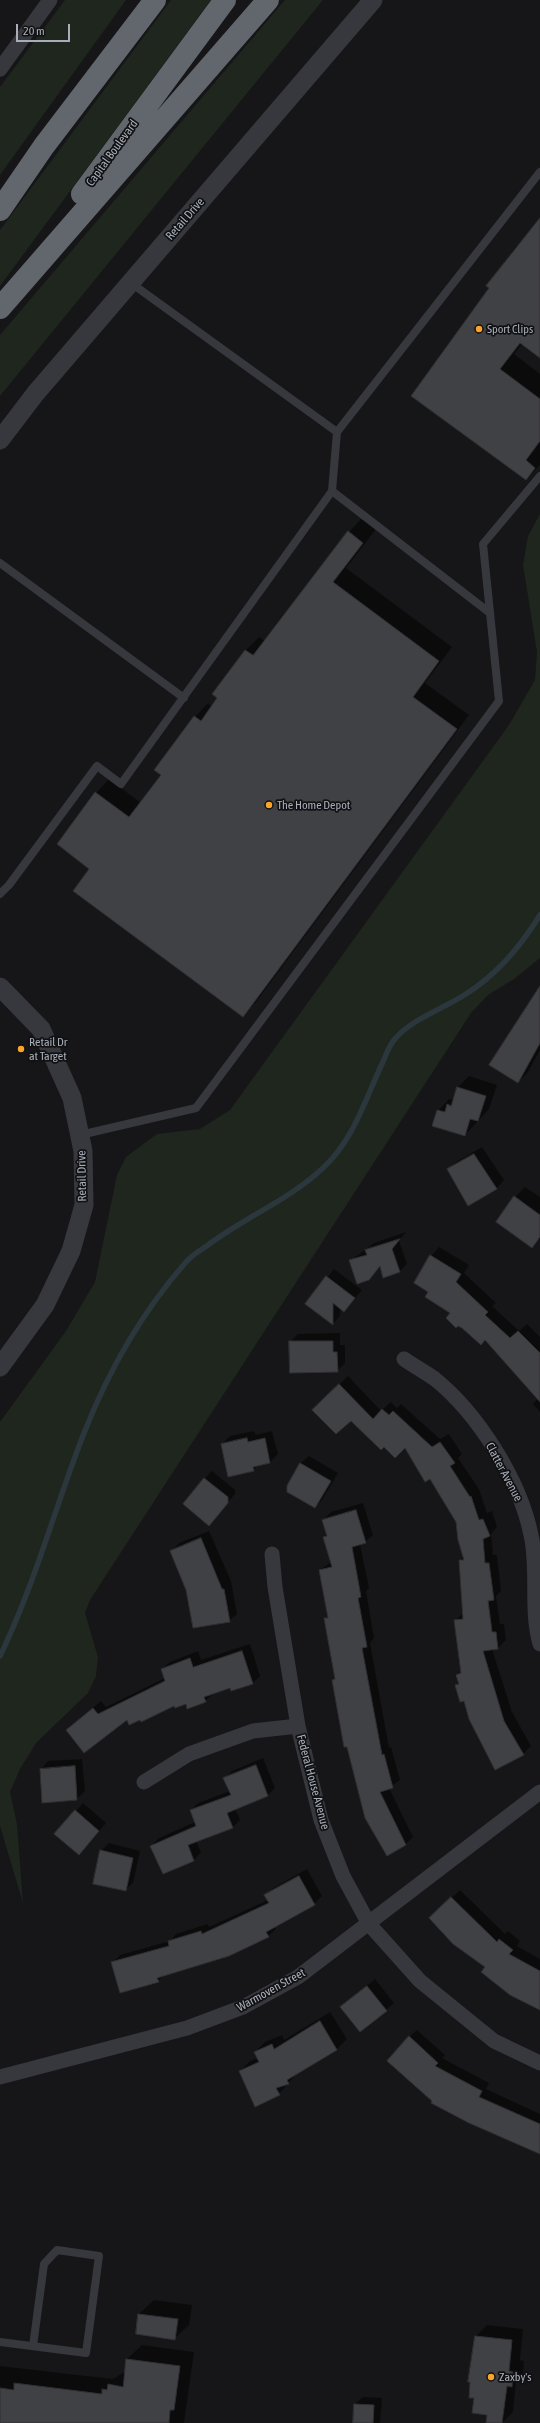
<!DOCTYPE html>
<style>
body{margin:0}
#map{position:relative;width:540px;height:2423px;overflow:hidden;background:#161618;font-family:"Asap Condensed",sans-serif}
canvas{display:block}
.scale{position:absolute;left:16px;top:24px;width:54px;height:18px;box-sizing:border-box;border:2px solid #a7aeb9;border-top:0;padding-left:5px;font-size:12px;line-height:14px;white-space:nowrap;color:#a7aeb9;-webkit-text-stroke:3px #111113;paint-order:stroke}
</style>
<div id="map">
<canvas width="540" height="2423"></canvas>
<div class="scale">20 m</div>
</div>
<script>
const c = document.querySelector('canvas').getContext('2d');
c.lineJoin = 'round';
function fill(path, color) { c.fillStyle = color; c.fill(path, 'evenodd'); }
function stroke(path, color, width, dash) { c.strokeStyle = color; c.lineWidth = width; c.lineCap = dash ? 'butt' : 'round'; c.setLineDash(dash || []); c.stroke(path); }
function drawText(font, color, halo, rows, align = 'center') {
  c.font = font + ' "Asap Condensed",sans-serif'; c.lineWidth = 3.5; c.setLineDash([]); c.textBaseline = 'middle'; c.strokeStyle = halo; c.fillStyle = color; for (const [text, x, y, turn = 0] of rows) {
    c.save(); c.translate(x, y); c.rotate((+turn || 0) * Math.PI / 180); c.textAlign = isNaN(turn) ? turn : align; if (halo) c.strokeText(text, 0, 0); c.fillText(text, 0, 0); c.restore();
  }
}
fill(new Path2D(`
 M65 0H126L0 175V87Z
 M171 0H211L0 286V230Z
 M285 0H323L0 396V335Z
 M540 514V958L514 979 488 995 471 1013 90 1600 85 1613 98 1657 96 1676 88 1693 36 1743 20 1769 10 1792 17 1824 23 1903 0 1826V1422L66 1331 95 1282 117 1175 126 1157 157 1134 200 1129 230 1110 509 725 535 680 537 652 523 565 528 536Z`), '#1e261e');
fill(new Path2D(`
 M540 220V357L522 344 514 354 540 374V465L526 479 413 396 490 288 487 286 514 249Z
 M362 518 376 529 346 568 452 647 425 683 469 715 256 1002 243 1015 90 868 96 793 109 779 141 803 162 774 195 717 208 703 212 707 219 698 213 694 246 650 259 637 265 641 349 532Z
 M540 988V1050L528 1072 518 1082Z
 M469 1076 497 1085 489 1109 465 1135 438 1111 449 1099 453 1100 458 1087Z
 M482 1147 504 1180 497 1188 468 1204 448 1170 456 1162Z
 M525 1187 540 1197V1239L532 1246 515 1197Z
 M406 1232 399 1241 407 1264 399 1272 381 1265 368 1279 350 1261 374 1243Z
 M439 1247 469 1265 464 1273 496 1303 492 1306 519 1331 527 1324 540 1337V1412L533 1404 538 1398 485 1339 481 1344 458 1324 452 1313 430 1291 431 1256Z
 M334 1269 362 1290 344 1311 340 1308V1316L333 1324 306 1304Z
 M340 1333V1345H345V1363L337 1371 290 1342 298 1334Z
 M348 1376 381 1411 391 1402 397 1408 401 1404 440 1439 449 1434 462 1454 458 1458 479 1489 487 1513 492 1511 497 1527 491 1534 493 1555H497L501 1591 496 1596 500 1624H504L506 1640 498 1648 492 1649 512 1712 531 1746 523 1754 465 1700 457 1685 459 1682 457 1675 462 1671 455 1621 464 1612 460 1560 464 1556 457 1522 430 1477 405 1447 384 1446 351 1419 314 1410Z
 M254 1431 256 1435 272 1431 278 1454 270 1462 259 1465 253 1470 222 1444 230 1436Z
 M309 1456 338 1473 322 1500 315 1507 288 1486 301 1463Z
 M212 1471 235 1490V1494L209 1524 204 1479Z
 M363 1503 373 1535 365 1542 360 1544 369 1588 366 1591 374 1638 370 1643 389 1748 391 1747 400 1780 389 1788 413 1837 406 1844 387 1854 333 1680 336 1678 325 1619 329 1615 320 1570 331 1562 324 1537 327 1534 323 1520 331 1512Z
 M209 1531 231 1581 237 1614 229 1621 187 1590 172 1551 179 1543Z
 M250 1644 260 1676 253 1683 231 1687 213 1694 205 1701 175 1705 140 1719 127 1718 67 1730 101 1701 106 1707 165 1678 162 1669 170 1662 198 1651 201 1660Z
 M263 1758 275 1788 268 1795 235 1809 240 1820 232 1828 196 1841 201 1852 194 1860 163 1873 151 1846 159 1838 195 1822 191 1810 198 1803 230 1791 225 1778 232 1771Z
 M82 1759 85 1791 77 1799 43 1801 41 1769 48 1761Z
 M83 1803 106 1823 86 1846 76 1811Z
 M109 1843 140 1851 133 1883 125 1890 101 1851Z
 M307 1869 322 1896 314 1904 274 1926 276 1929 268 1936 165 1974 158 1981 112 1963 120 1955 170 1941 176 1934 208 1924 209 1927 268 1900 266 1895 273 1888Z
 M460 1890 505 1934 508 1931 520 1941 517 1946 540 1959V2009L487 1967 439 1909Z
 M375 1979 394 2003 386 2010 341 2007Z
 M330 2012 347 2039 337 2049 298 2072 279 2094 240 2071 250 2061 258 2058 255 2052 265 2042 282 2035 284 2040Z
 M417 2030 445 2055 442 2058 489 2083 486 2089 540 2114V2153L469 2122 409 2037Z
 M154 2300 192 2305 189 2325 174 2339 137 2333 139 2314Z
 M487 2325 523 2329 520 2360 524 2361 523 2375 516 2381 513 2412 502 2423H497L475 2397V2337Z
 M142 2345 194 2352 184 2423H0V2366L113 2379 126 2371 127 2359Z
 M363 2397 382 2398 380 2423H354L355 2404Z`), '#0007');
stroke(new Path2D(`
 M0 1656C35 1584 55 1507 84 1433 108 1372 142 1312 186 1262 192 1255 201 1250 208 1245 245 1217 289 1200 323 1168 353 1140 364 1103 381 1066 385 1058 388 1047 394 1040 411 1019 443 1009 466 994 496 975 521 946 540 915`), '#2b363d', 5.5);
const building = new Path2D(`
 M540 218V358L520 343 500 369 540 399V441L526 460 535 468 526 480 411 396 489 288 486 286Z
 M348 531 363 543 333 582 439 661 413 697 457 729 243 1017 73 891 89 869 57 844 95 792 129 817 161 775 154 770 194 716 201 721 217 698 212 694 245 650 253 655Z
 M540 986V1043L518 1083 489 1065Z
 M457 1087 486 1096 478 1121 470 1119 465 1136 432 1126 437 1110 445 1112 447 1104 451 1106Z
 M474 1154 497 1189 468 1206 447 1169Z
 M514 1196 540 1215V1237L532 1248 496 1222Z
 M400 1239 392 1249 400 1272 383 1278 380 1266 369 1280 357 1284 349 1260 367 1255 365 1250Z
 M430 1255 461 1274 456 1282 488 1312 485 1315 510 1338 518 1331 540 1353V1402L485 1340 481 1345 462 1328 458 1326 456 1328 446 1318 450 1313 425 1297 428 1292 414 1283Z
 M326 1276 355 1298 344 1312 333 1303V1325L305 1304Z
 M289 1341H333V1352H337L338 1372 290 1373Z
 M339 1384 373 1419 382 1409 389 1415 393 1411 432 1447 440 1442 455 1463 450 1466 470 1497 471 1496 479 1520 483 1519 490 1536 483 1539 485 1563H489L494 1600 488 1601 492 1632H496L498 1649 483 1651 504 1721 524 1755 495 1770 469 1719 464 1701 460 1702 455 1685 459 1684 456 1675 461 1673 454 1620 463 1619 459 1560H464L458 1540 456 1522 430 1479 425 1482 405 1448 395 1458 384 1447 381 1450 351 1421 336 1434 312 1410Z
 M247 1438 248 1442 265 1438 270 1463 253 1467 254 1471 228 1477 221 1444Z
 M300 1463 331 1481 315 1508 287 1492V1486Z
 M204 1478 228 1497V1503L209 1526 183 1504Z
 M356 1510 366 1543 352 1547 361 1597 358 1598 367 1647 362 1648 382 1755 384 1754 393 1788 380 1792 406 1845 387 1856 365 1818 347 1747H344L332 1680 335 1679 324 1618H328L319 1570 332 1567 323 1537 327 1536 322 1520Z
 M201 1538 222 1589H224L230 1622 193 1628 186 1590 170 1551Z
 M242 1651 253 1684 231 1691 230 1688 204 1697 206 1702 187 1709 186 1704 175 1708 174 1706 141 1722 140 1720 129 1725 127 1720 84 1753 66 1730 93 1708 98 1714 165 1681 161 1669 190 1658 193 1667Z
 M256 1765 268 1796 227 1813 233 1828 188 1845 194 1861 163 1874 150 1846 196 1826 190 1810 231 1795 223 1778Z
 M75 1766 77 1800 42 1803 40 1769Z
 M75 1810 99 1831 79 1855 54 1834Z
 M100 1850 133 1858 126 1891 93 1884Z
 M299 1876 315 1905 266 1932 269 1937 229 1956 157 1978 159 1982 120 1993 111 1962 169 1946 168 1941 201 1931 202 1934 269 1903 264 1895Z
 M451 1897 497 1942 499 1939 513 1950 509 1954 540 1971V2010L510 1995 481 1972 485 1967 453 1944 429 1918Z
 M367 1986 387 2011 360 2032 340 2007Z
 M320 2021 337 2050 287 2080 289 2084 276 2088 280 2095 255 2107 239 2071 259 2062 254 2052 272 2044 274 2049Z
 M409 2036 438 2063 435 2066 482 2091 479 2097 540 2124V2154L469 2123 431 2103 432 2101 387 2061Z
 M138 2314 178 2319 175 2340 136 2334Z
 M475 2336 512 2340 509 2371 513 2372 512 2387 507 2386 502 2423H486L487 2415 472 2413 474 2398H469L470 2382H468Z
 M126 2359 180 2366 174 2410H170L169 2423H0V2388L14 2390V2383L102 2394V2389L107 2390 108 2384 123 2387Z
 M354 2404 374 2405 373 2423H353Z`);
fill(building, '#404145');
stroke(building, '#303034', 1);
stroke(new Path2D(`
 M131 283 337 432
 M332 491 490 613
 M0 563 184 698
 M0 894 9 885 97 766 121 784 332 491 337 432 540 172
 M80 1135 196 1108 499 701 483 544 540 476
 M0 2342 86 2353 99 2256 57 2250 44 2264 33 2346`), '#37383d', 8);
stroke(new Path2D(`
 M0 69 50 0
 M404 1359C414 1366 425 1372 435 1379 478 1414 520 1480 531 1535 539 1570 530 1609 540 1644
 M272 1554 275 1587 298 1726 321 1820 343 1876 369 1924 420 1981 494 2041 540 2063
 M144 1782 189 1754 253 1731 298 1726
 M0 2077 187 2028 243 2007 298 1977 540 1792`), '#37383d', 15);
stroke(new Path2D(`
 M0 440 35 394 373 0
 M0 987 41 1029 72 1098 83 1151 84 1205 71 1251 45 1305 0 1367`), '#37383d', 19);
stroke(new Path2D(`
 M82 194 225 0
 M0 210 44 146 155 0
 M0 308 268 0`), '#62676e', 22);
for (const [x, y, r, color] of [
 [479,329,4,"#faa42b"],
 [269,805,4,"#faa42b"],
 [21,1049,4,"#faa42b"],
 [491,2377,4,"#faa42b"]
]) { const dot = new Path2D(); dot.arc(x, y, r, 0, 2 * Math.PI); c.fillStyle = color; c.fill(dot); stroke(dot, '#111113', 1.5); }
drawText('12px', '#a7aeb9', '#111113', [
 ["Capital Boulevard",112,153,-54],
 ["Retail Drive",185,219,-49],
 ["Retail Drive",82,1176,-91],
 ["Clatter Avenue",504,1472,62],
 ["Federal House Avenue",313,1782,75],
 ["Warmoven Street",271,1990,-29]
]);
drawText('12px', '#a7aeb9', '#111113', [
 ["Sport Clips",487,329],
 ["The Home Depot",277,805],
 ["Retail Dr",29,1042],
 ["at Target",29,1056],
 ["Zaxby's",499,2377]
], 'left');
</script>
